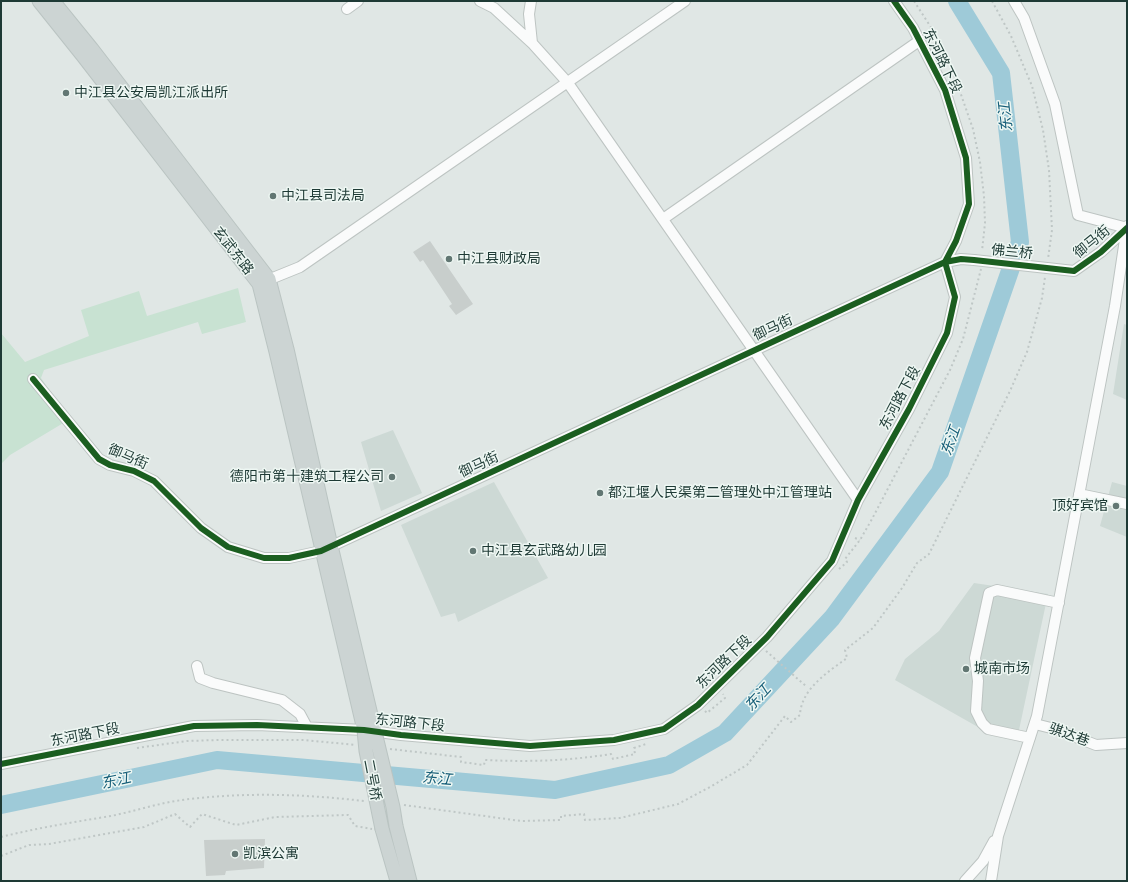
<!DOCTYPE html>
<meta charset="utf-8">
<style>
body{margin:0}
#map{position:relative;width:1128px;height:882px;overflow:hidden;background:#e0e7e5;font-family:Montserrat,sans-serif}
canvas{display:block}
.frame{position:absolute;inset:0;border:2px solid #1e3a35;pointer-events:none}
</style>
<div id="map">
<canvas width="1128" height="882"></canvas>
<div class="frame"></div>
</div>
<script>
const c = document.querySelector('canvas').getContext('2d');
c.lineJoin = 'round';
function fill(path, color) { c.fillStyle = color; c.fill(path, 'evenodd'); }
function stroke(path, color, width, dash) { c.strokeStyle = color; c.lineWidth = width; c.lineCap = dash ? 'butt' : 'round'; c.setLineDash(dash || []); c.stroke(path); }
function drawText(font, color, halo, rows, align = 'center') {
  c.font = font + ' Montserrat,"Noto Sans SC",sans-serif'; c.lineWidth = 3; c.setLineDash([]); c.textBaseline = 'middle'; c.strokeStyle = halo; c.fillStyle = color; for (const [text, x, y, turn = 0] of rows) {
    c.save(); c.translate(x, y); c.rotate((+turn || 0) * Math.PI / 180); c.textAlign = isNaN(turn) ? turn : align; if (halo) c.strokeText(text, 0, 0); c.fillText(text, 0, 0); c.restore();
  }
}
fill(new Path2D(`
 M1124 324 1127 325V400L1113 394Z
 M393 430 422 493 381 511 361 442Z
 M494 482 548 578 458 622 455 613 441 617 401 525Z
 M1112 482 1127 486V537L1100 526Z
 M974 583 1048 594 1019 730 992 735 895 680 905 659 939 631Z`), '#cdd9d5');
fill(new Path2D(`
 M238 288 246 322 202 334 198 322 44 370 41 378 70 419 10 455 1 464V333L25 362 89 336 81 310 139 291 147 316Z`), '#c8e2d2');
stroke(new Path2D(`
 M1 805 217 760 555 790 669 765 725 733 832 618 940 472 1020 242 1001 73 957 1`), '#9ecad8', 18);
fill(new Path2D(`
 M430 241 473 304 456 315 449 306 452 304 423 260 420 262 413 252Z
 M265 839 264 868 226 871 225 875 206 876 204 840Z`), '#c8cecc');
const minor = new Path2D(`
 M480 1 494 8 532 43 568 83 858 500
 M531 1 529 14 532 43
 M1014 1 1024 18 1055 104 1078 215 1127 228
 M347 9 358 1
 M663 219 919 41
 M1047 268 1074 271 1101 252 1127 228
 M263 282 300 267 685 1
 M33 379 99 459 110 465 134 471 154 481 201 528 228 547 264 558H289L321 551 945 262 961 259 974 260
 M1079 494 1127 504
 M197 666 200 678 213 683 282 700 300 714 307 727
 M1035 724 1055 729 1096 745 1127 743
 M1030 738 988 729 982 723 976 711 978 681 975 658 989 593 997 590 1059 603
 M1 764 194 726 257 725 364 730 401 735 530 746 614 740 664 729 698 705 767 637 832 561 858 500 909 409 947 333 955 297 945 262 956 241 969 204 966 158 945 90 913 28 894 1
 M965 881 983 861 994 841
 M991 881 998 836 1037 716 1115 306 1127 226`);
const major = new Path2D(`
 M39 1 83 56 259 284 276 352 364 730
 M53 1 92 49 269 279 287 349 331 546 375 732
 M396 826 410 881
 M382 829 397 881`);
stroke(minor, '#bdc4c2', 12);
stroke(major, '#bac4c2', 15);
stroke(new Path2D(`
 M914 1 934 32 950 63 973 129 980 162 984 196 985 223 982 251
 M992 1 1011 36 1032 86 1043 130 1049 170 1052 230 1048 259
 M855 538 860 540
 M839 569 847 562 845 559 860 540 872 519 950 370 963 339 981 269
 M766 651 807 687
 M705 711 707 713 725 698 723 694
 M137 748 187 741 218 740H304L356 745
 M390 749 461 757V762L484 765 485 760C528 762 568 761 611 754L613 759 635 754 634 748 646 744
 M404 805 521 821 561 820V816L584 814 585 820 620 818 678 804 710 787 747 765 785 716 791 722 800 715C801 689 828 672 847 658L845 650 873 628 902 588 917 563 929 554 1010 391 1027 352 1042 298 1045 277
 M1 837C37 828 74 822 111 816 135 811 159 803 182 800 243 792 304 794 364 801
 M1 856 29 845 49 844 144 827 175 814 190 827 202 814 236 825 275 817 348 815 355 826 372 829`), '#bfc7c6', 2, [2, 3]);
stroke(minor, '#fafbfb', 10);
stroke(major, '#ccd4d3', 13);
const minorBridge = new Path2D(`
 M974 260 1047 268`);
const majorBridge = new Path2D(`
 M364 730 366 751 382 829
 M375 732 393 807 396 826`);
stroke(minorBridge, '#bdc4c2', 12, []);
stroke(majorBridge, '#bac4c2', 15, []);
stroke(minorBridge, '#fafbfb', 10);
stroke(majorBridge, '#ccd4d3', 13);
stroke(new Path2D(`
 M33 379 99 459 110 465 134 471 154 481 201 528 228 547 264 558H289L321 551 945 262 961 259 974 260 1074 271 1101 252 1127 228
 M1 764 194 726 257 725 364 730 401 735 530 746 614 740 664 729 698 705 767 637 832 561 858 500 909 409 947 333 955 297 945 262 956 241 969 204 966 158 945 90 913 28 894 1`), '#1b5e20', 6);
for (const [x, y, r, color] of [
 [66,93,4,"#627773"],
 [273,196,4,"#627773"],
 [449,259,4,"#627773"],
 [392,477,4,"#627773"],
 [600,493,4,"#627773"],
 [1116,506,4,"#627773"],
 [473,551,4,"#627773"],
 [966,669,4,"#627773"],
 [235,854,4,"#627773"]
]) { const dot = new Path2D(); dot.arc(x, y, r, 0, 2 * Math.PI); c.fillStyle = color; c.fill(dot); stroke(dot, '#eef7f3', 1.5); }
drawText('14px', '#1e3a35', '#eef7f3', [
 ["东河路下段",942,61,64],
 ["御马街",1092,242,-39],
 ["玄武东路",233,251,52],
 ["佛兰桥",1012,252,6],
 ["御马街",773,328,-25],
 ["东河路下段",900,398,-62],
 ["御马街",128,457,23],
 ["御马街",479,465,-25],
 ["东河路下段",724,662,-44],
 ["东河路下段",410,723,6],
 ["东河路下段",85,735,-11],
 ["骐达巷",1069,735,20],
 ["二号桥",372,780,79]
]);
drawText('14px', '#1e3a35', '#eef7f3', [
 ["中江县公安局凯江派出所",74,93],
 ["中江县司法局",281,196],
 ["中江县财政局",457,259],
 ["德阳市第十建筑工程公司",384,477,"right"],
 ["都江堰人民渠第二管理处中江管理站",608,493],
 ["顶好宾馆",1108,506,"right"],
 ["中江县玄武路幼儿园",481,551],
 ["城南市场",974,669],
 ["凯滨公寓",243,854]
], 'left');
drawText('italic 15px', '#165e78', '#eef7f3', [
 ["东江",1006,117,-96],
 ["东江",951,441,-71],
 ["东江",758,698,-47],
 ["东江",437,779,5],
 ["东江",116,781,-12]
]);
</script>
